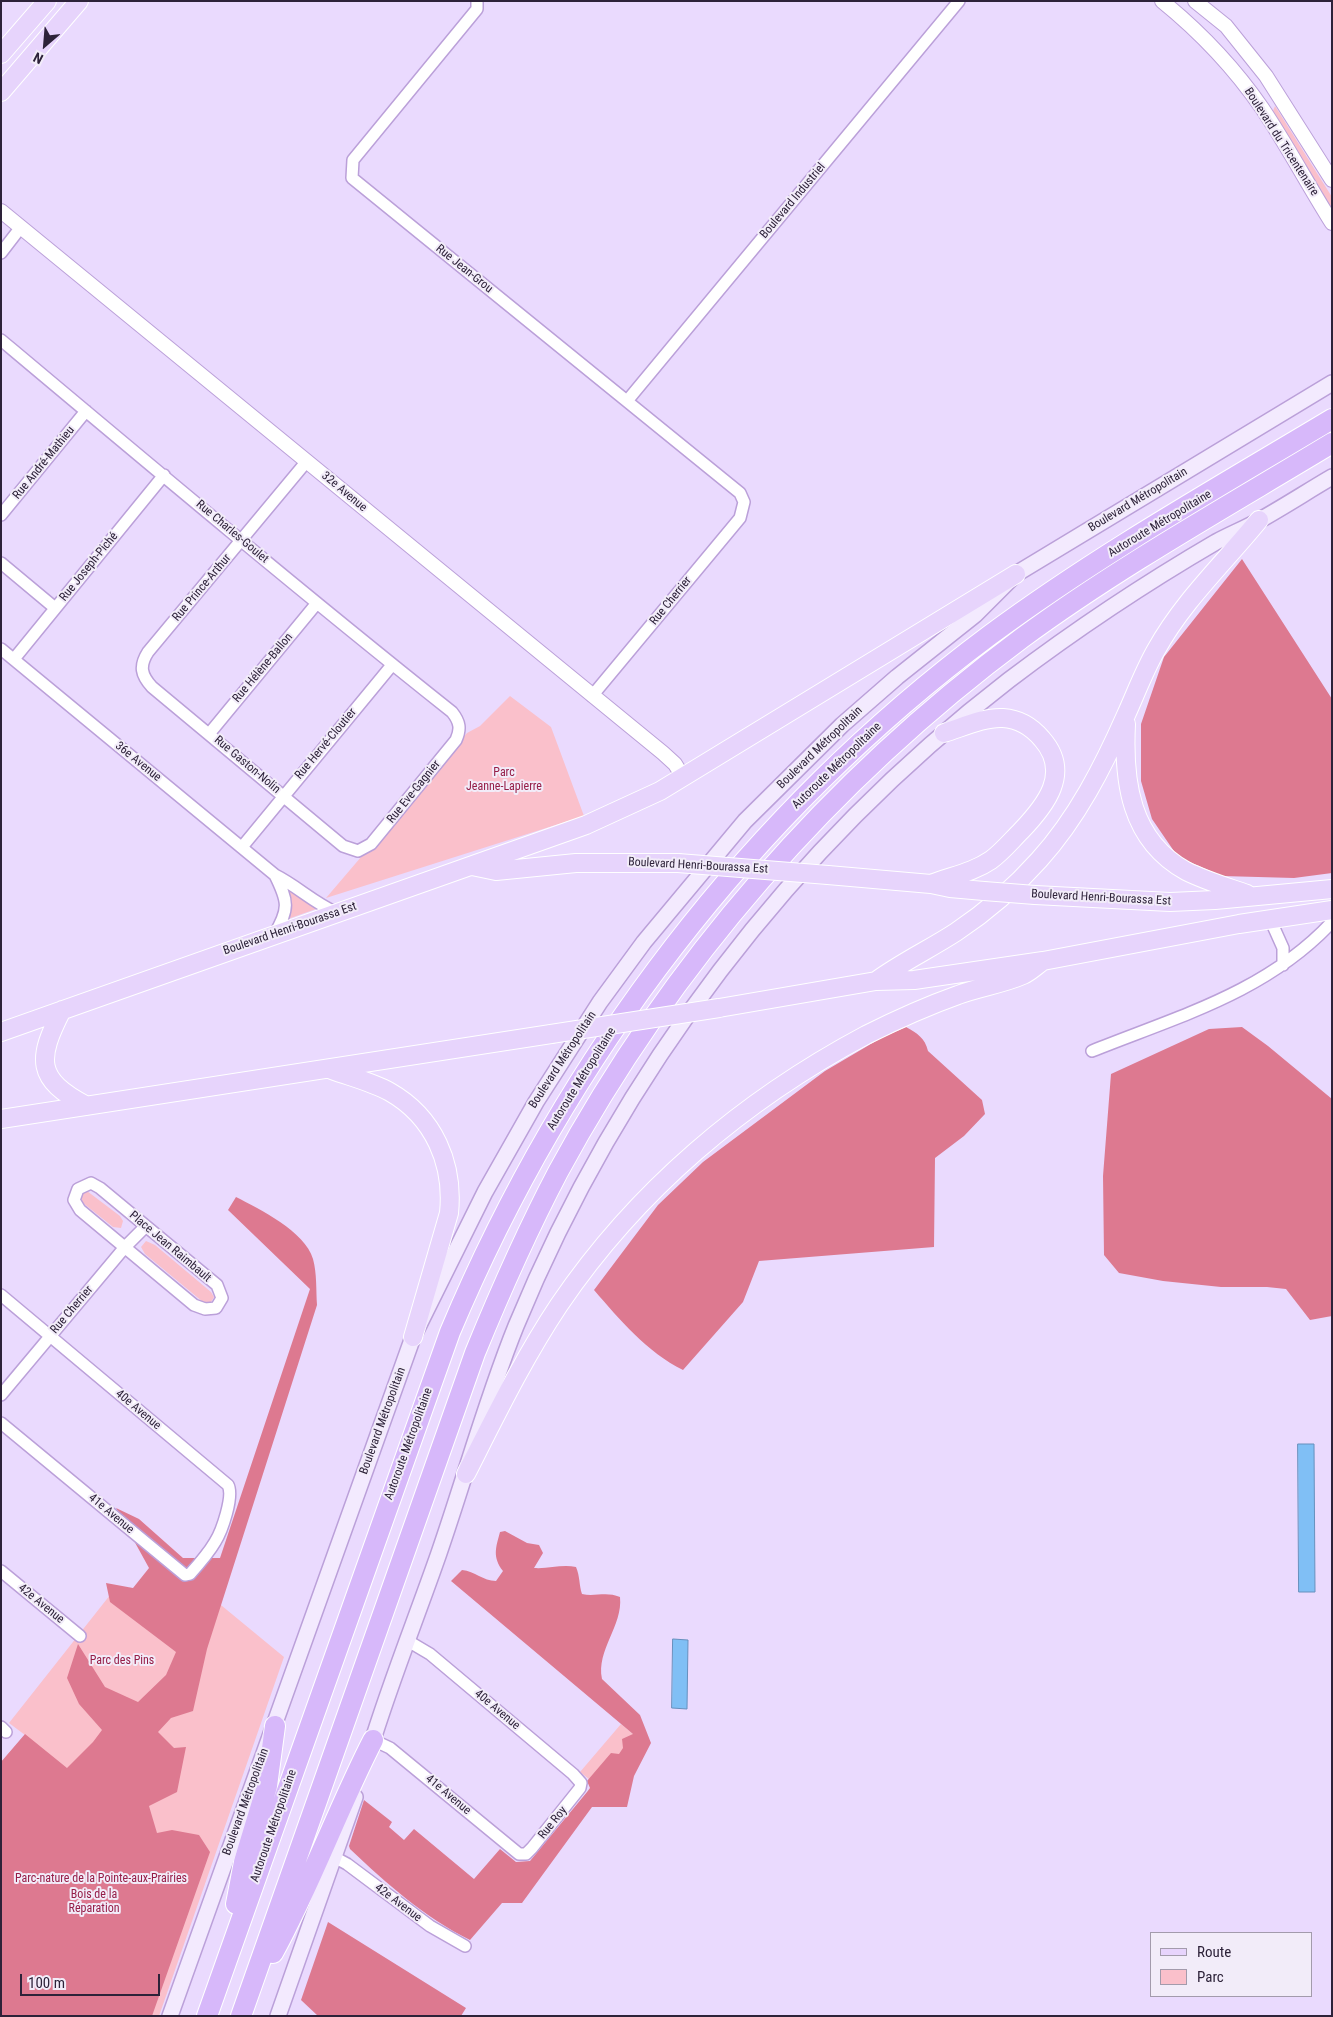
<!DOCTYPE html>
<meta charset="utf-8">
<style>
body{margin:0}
#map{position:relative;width:1333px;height:2017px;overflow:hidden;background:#eadafe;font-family:"Roboto Condensed",sans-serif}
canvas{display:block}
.frame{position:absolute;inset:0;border:2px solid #2d2239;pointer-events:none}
.legend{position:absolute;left:1150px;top:1932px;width:162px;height:65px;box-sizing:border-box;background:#f2ecf9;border:1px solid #a39bac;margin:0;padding:6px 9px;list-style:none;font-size:15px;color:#2d2239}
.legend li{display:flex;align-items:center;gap:10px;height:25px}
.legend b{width:25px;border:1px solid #a39bac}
.north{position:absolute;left:20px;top:20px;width:50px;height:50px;-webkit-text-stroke:4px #f2ecf9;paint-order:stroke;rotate:207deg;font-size:14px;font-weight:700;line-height:20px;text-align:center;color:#2d2239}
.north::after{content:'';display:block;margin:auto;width:18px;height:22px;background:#2d2239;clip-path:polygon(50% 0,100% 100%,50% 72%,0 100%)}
.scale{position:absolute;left:20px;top:1974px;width:140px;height:22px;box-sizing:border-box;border:2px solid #2d2239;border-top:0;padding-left:6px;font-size:15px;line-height:18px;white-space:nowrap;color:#2d2239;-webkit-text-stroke:4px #f2ecf9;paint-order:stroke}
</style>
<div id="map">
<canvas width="1333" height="2017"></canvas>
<div class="frame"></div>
<ul class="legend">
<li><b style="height:6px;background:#e7d4fc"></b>Route</li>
<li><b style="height:14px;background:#fac0cb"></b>Parc</li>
</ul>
<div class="north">N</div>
<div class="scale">100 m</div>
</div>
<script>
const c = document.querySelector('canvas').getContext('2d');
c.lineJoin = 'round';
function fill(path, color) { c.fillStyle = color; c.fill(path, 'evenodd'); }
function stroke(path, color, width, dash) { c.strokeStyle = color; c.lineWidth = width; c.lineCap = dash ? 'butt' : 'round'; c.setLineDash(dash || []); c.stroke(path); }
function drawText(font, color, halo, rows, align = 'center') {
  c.font = font + ' "Roboto Condensed",sans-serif'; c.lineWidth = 4; c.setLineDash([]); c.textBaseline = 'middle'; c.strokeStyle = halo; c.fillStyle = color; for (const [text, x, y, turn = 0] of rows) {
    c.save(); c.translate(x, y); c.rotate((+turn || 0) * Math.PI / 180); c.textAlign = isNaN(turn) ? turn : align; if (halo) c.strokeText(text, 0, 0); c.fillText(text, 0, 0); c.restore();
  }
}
fill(new Path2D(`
 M1275 106 1332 197V209L1273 111Z
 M510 696 551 727 584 816 326 898 467 733 480 726Z
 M289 889H293L316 909 288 919 292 904Z
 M87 1191 120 1216 123 1221 121 1228 113 1227 83 1203 81 1197 82 1193Z
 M146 1241 155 1245 211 1292 214 1297 211 1302H203L145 1254 141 1247Z
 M193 1582 284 1657 159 2016H1V1762L25 1735 9 1723 114 1590Z
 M621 1724 644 1743 604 1791 580 1772Z`), '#fac0cb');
fill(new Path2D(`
 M1242 559 1332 699V873L1294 878 1222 876 1178 857 1152 819 1141 781V724L1164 657Z
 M906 1027C917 1033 925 1038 928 1051L982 1100 985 1114 964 1136 935 1158 934 1247 759 1261 743 1302 683 1370C647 1352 620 1320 594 1290L658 1205 703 1162 825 1071 881 1038Z
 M1242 1027 1268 1046 1332 1099V1316L1310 1320 1286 1289 1267 1287H1221L1163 1281 1119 1273 1104 1255 1103 1176 1111 1074 1209 1029Z
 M236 1197C259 1209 305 1231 313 1259 317 1273 316 1291 317 1305L207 1649 193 1711 171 1718 158 1732 174 1748 186 1747 177 1792 149 1806 157 1833 172 1830 199 1835 210 1852 152 2016H1V1762L25 1734 67 1768 93 1742 102 1730 79 1704 67 1678 78 1644 105 1687 138 1702 166 1675 176 1652 110 1602 106 1583 133 1588 149 1568 116 1508 139 1519 183 1558H220L310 1289 228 1210Z
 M505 1531 527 1543 539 1545 543 1553 534 1568C549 1569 562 1564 576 1567 580 1576 579 1585 582 1594 595 1597 606 1591 620 1597 623 1626 596 1650 602 1679L640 1715 651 1743 634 1776 627 1807H592L522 1903H502L470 1940C424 1917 387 1884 350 1849L349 1846 364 1800 392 1822 389 1827 404 1840 414 1829 474 1879 500 1849 516 1862 530 1861 587 1792 590 1788 587 1781 611 1753 619 1754 623 1748 622 1739 633 1734 451 1581 462 1570C475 1571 483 1581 496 1581L503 1571C492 1557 496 1547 500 1532Z
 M328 1922 466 2008 461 2016H318L301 2000Z`), '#dd7990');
const water = new Path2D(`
 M1298 1444H1314L1315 1592H1299Z
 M673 1639 688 1640 687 1709 672 1708Z`);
fill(water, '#80bff5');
stroke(water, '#6790bd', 1);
const minor = new Path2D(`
 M477 1V9L353 160 352 178 740 493 744 502 740 518 592 696
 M1 253 21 227
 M1 340C150 465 300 591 452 712 460 722 461 729 456 740L371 844 358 851 343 846 152 687C141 675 139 666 148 652L307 461
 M627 401 959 1
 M1 515 86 411
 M1 563 55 608
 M1 649 275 875C297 886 314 903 337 913
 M14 659 164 475
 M209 734 317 603
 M242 847 392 665
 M1270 919 1283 948V965
 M274 935C290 909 288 901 275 875
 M1092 1051C1179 1016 1267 992 1332 922
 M91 1183 100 1188 217 1285 222 1298 216 1308 205 1309 194 1305 80 1210 74 1200 78 1189Z
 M1 1295 228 1485C234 1496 222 1531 215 1542 208 1554 199 1564 190 1574L185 1575 1 1423
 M1 1395 125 1247 145 1227
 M1 1571 80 1636
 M1 1727 6 1732
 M373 1740 390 1748 519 1854H526L532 1848 580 1788 581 1783 573 1774 430 1654 408 1641
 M334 1857 347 1864 430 1926 465 1946`);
const tertiary = new Path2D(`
 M1162 1C1199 31 1235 69 1262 108 1287 145 1308 185 1332 223
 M1195 1 1226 26 1266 76 1332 180
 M1 211 663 753 675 764 683 777`);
const secondary = new Path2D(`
 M370 1749C390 1683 416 1619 439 1553 465 1478 486 1400 516 1326 620 1073 792 847 1009 680 1075 630 1144 584 1216 542 1231 534 1246 528 1260 520 1285 506 1308 491 1332 477
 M170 2016 413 1337 485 1192 536 1102 600 1002 644 942 745 821 842 725 897 677 975 615 1016 574 1332 383
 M278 2016 355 1797`);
const primary = new Path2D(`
 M1 54 47 1
 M1 92 79 1
 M1126 724C1123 781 1130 840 1186 871 1206 881 1227 887 1247 894
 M472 866 496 871 576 863H678
 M828 875 931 884 950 888 984 891
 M931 884C951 876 972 873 991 860 1002 852 1011 841 1021 831 1045 806 1072 773 1042 739 1032 727 1019 719 1003 718 984 717 963 727 944 733
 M1035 895 1170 902 1215 900 1332 889
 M876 981C902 962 930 949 956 932 986 912 1015 887 1039 860 1077 818 1103 767 1126 715 1136 693 1144 671 1156 650 1183 601 1224 563 1259 520
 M719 1008 876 981 914 980 1043 961 1239 924 1332 910
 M62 1010C37 1059 35 1079 87 1106
 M1 1032 586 825 660 791 1016 574
 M332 1070C351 1077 372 1082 390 1092 434 1117 454 1164 449 1213L413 1337
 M1 1119 551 1034
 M466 1474C495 1417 523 1359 559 1305 637 1190 744 1100 866 1035 896 1020 927 1006 958 995 979 987 1003 984 1023 975 1030 972 1037 965 1043 961`);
const motorway = new Path2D(`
 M236 1904 244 1862 267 1786 275 1726
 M273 1953C311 1884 337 1810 373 1740
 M207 2016 450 1332C566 1056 750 814 990 635 1098 555 1217 488 1332 419
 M241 2016 475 1353C500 1292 527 1231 558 1172 671 963 831 780 1022 638 1120 566 1228 506 1332 443`);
stroke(minor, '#bba0d9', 14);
stroke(tertiary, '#bba0d9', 16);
stroke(secondary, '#bba0d9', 18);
stroke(primary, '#fff', 20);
stroke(motorway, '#fff', 22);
stroke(minor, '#fff', 11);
stroke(tertiary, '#fff', 14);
stroke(secondary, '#f3eafe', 15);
stroke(primary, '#e7d4fc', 18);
stroke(motorway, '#d7b8fa', 20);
const primaryBridge = new Path2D(`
 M678 863 828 875
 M984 891 1035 895
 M551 1034 719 1008`);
stroke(primaryBridge, '#fff', 20, []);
stroke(primaryBridge, '#e7d4fc', 18);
drawText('12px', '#2d2239', '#f2ecf9', [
 ["Boulevard du Tricentenaire",1281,142,57],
 ["Boulevard Industriel",793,201,-50],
 ["Rue Jean-Grou",464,269,39],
 ["Rue André-Mathieu",44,463,-51],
 ["32e Avenue",344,492,40],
 ["Boulevard Métropolitain",1138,500,-31],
 ["Autoroute Métropolitaine",1160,524,-31],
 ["Rue Charles-Goulet",232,532,40],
 ["Rue Joseph-Piché",89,567,-51],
 ["Rue Prince-Arthur",202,588,-50],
 ["Rue Cherrier",671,601,-51],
 ["Rue Hélène-Ballon",263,668,-50],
 ["Rue Hervé-Cloutier",326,744,-50],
 ["Boulevard Métropolitain",820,748,-44],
 ["36e Avenue",138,762,39],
 ["Rue Gaston-Nolin",247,765,40],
 ["Autoroute Métropolitaine",837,766,-44],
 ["Rue Eve-Gagnier",414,792,-51],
 ["Boulevard Henri-Bourassa Est",698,866,3],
 ["Boulevard Henri-Bourassa Est",1101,898,3],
 ["Boulevard Henri-Bourassa Est",290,929,-19],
 ["Boulevard Métropolitain",563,1060,-57],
 ["Autoroute Métropolitaine",582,1079,-58],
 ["Place Jean Raimbault",170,1247,40],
 ["Rue Cherrier",72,1310,-50],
 ["40e Avenue",138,1410,40],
 ["Boulevard Métropolitain",383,1421,-70],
 ["Autoroute Métropolitaine",409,1444,-70],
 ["41e Avenue",111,1514,40],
 ["42e Avenue",41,1604,39],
 ["40e Avenue",497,1710,40],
 ["41e Avenue",448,1795,40],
 ["Boulevard Métropolitain",246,1802,-70],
 ["Rue Roy",553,1823,-51],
 ["Autoroute Métropolitaine",274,1826,-71],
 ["42e Avenue",398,1903,37]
]);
drawText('12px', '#951d47', '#f2ecf9', [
 ["Parc",504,773],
 ["Jeanne-Lapierre",504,787],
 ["Parc des Pins",122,1661],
 ["Parc-nature de la Pointe-aux-Prairies",101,1879],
 ["Bois de la",94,1895],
 ["Réparation",94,1909]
]);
</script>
